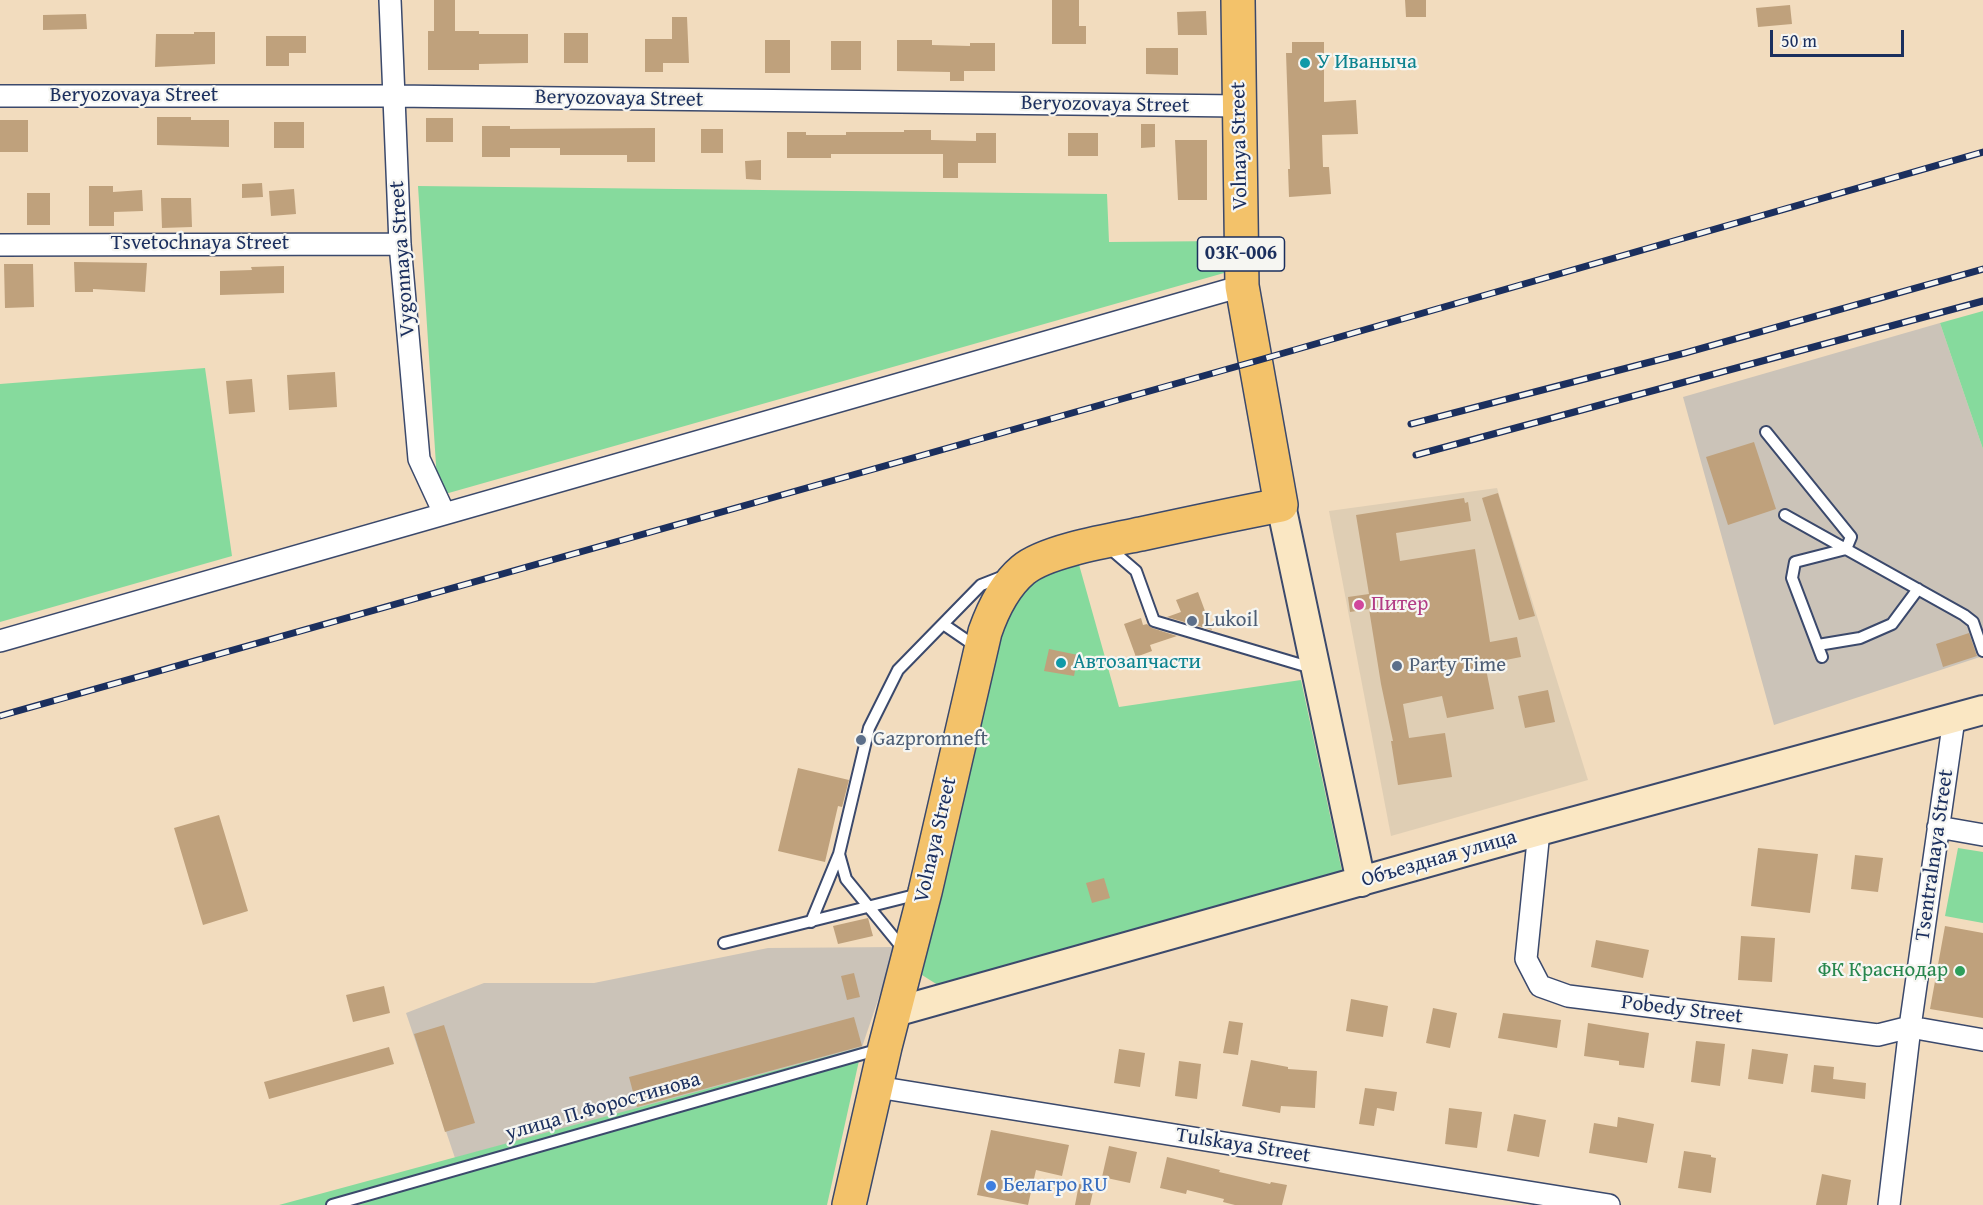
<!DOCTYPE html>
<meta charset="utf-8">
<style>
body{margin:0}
#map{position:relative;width:1983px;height:1205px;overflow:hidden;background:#f2dcbe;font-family:"Gentium Book Plus",serif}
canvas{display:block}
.scale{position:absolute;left:1770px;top:30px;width:134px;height:27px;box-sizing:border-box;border:3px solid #1b2f5e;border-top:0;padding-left:8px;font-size:18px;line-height:21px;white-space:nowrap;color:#1b2f5e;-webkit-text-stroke:4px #f6f6f2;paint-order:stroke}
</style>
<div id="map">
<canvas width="1983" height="1205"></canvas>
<div class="scale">50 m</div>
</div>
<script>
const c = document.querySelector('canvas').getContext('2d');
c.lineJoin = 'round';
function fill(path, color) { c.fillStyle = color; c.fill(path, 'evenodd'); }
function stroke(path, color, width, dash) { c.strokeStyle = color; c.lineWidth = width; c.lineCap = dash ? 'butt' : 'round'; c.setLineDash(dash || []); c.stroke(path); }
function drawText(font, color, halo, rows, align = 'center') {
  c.font = font + ' "Gentium Book Plus",serif'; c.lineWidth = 4.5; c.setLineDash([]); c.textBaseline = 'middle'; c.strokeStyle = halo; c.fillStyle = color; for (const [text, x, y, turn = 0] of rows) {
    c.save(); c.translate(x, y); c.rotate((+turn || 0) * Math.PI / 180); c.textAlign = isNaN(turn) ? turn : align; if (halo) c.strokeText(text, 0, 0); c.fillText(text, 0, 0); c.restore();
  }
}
fill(new Path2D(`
 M1497 488 1588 780 1391 836 1329 511Z`), '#dfceb4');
fill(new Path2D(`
 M1940 323 1983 449V656L1774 725 1683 397Z
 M896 947 862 1047 455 1158 406 1013 484 983H594L768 948Z`), '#cbc3b8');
fill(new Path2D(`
 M418 186 1107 194 1109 242 1226 241 1224 273 438 496Z
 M1983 311V449L1940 323Z
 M205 368 232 556 0 622V384Z
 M1078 561 1119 707 1301 680 1343 876 941 987 922 975 996 642 1016 587Z
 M1958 848 1983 852V923L1945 916Z
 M862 1047 827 1205H279Z`), '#86da9d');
fill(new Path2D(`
 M434 0H455V31H479V34H528V63L479 64V70H428V31H434Z
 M1052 0H1079V26H1086V44H1052Z
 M1405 0H1426V17H1406Z
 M1790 5 1792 24 1758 27 1756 8Z
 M1206 11 1207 35H1178L1177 12Z
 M86 14 87 29 43 30V15Z
 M672 17H687L689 63H663V72H645V39H672Z
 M194 32H215V64L155 67 156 34H194Z
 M564 33H588V63H564Z
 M266 36H306V53H289V66H266Z
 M765 40H790V73H765Z
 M897 40H932V45L970 46V43H995V71H964V81H950V72L897 71Z
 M831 41H861V70H831Z
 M1292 42H1324V102L1356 100 1358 134 1322 135 1323 167H1329L1331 194 1289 197 1288 169H1290L1286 53H1292Z
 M1146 48H1178V75L1146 74Z
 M157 117H191V120H229V147L157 145Z
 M426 118H453V142H426Z
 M0 120H28V152H0Z
 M274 122H304V148H274Z
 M1141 124H1155V147L1141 148Z
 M482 126H510V129L655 128V162H627V155H560V148H510V157H482Z
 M701 129H723V153H701Z
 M904 130H931V140L976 141V133H996V163H958V178H943V154H831V158H787V132H806V135H846V132H904Z
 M1068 133H1098V156H1068Z
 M1175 140H1207V200H1178Z
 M761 160V180L746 179 745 161Z
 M262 183 263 197 242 198V184Z
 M89 186H113V192L142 190 143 211 114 212V226H89Z
 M294 189 296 214 271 216 269 191Z
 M27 193H50V225H27Z
 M161 198H191L192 227 162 228Z
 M74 262 147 263 145 292 93 289V292H75Z
 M4 264H33L34 307 5 308Z
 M284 266V293L220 295V271L252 270 251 267Z
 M335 372 337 407 289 410 287 375Z
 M252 379 255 412 229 414 226 381Z
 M1754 442 1776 509 1728 525 1706 457Z
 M1498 493 1535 616 1519 620 1482 498Z
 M1464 498 1465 503 1468 502 1471 521 1396 533 1400 561 1475 549 1490 642 1517 637 1521 657 1485 664 1494 709 1447 718 1442 696 1403 704 1409 738 1445 733 1452 777 1398 785 1391 741H1393L1381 684 1369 609 1350 612 1348 597 1369 594 1356 515Z
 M1198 592 1212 630 1167 617 1181 612 1176 600Z
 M1141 618 1143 625 1147 624 1152 628 1177 636 1150 645 1152 651 1136 657 1124 624Z
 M1969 633 1977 656 1943 667 1936 644Z
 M1049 649 1078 655 1074 676 1044 671Z
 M1548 690 1555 722 1525 728 1518 696Z
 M798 768 849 780 842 807 838 806 825 862 778 851Z
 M219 815 248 911 203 925 174 828Z
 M1758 848 1818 854 1810 913 1751 906Z
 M1855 855 1883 858 1878 892 1851 889Z
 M1104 878 1110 898 1092 903 1086 883Z
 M868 918 873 936 838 944 833 926Z
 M1945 926 1983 933V1018L1930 1009Z
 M1741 936 1775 938 1772 982 1738 980Z
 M1596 940 1649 950 1643 978 1591 967Z
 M854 973 860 997 847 1000 841 976Z
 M384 986 390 1013 353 1022 346 995Z
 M1351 999 1388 1006 1383 1037 1346 1031Z
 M1433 1008 1457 1013 1450 1048 1426 1043Z
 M1503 1013 1561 1020 1557 1048 1498 1038Z
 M854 1017 862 1046 637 1107 629 1077Z
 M1229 1021 1243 1023 1238 1055 1223 1053Z
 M1588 1023 1649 1033 1644 1068 1619 1065V1061L1584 1056Z
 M444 1025 475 1123 445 1132 414 1034Z
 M1696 1041 1725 1044 1720 1086 1691 1082Z
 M389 1047 394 1064 269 1099 264 1082Z
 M1119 1049 1145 1053 1140 1087 1114 1083Z
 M1752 1049 1788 1054 1783 1084 1748 1079Z
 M1251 1060 1288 1067V1069L1317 1071 1315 1108 1281 1106 1280 1113 1242 1106Z
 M1179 1061 1201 1064 1197 1099 1175 1096Z
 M1814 1065 1834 1067 1833 1079 1866 1083 1865 1099 1811 1092Z
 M1365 1088 1397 1092 1394 1111 1377 1108 1374 1126 1359 1124Z
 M1449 1108 1482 1112 1477 1148 1445 1144Z
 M1514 1114 1546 1120 1539 1157 1507 1151Z
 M1618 1117 1654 1124 1647 1163 1589 1153 1594 1123 1617 1127Z
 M991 1130 1069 1145 1062 1176 1036 1170 1028 1205 977 1195Z
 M1109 1146 1137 1152 1130 1183 1102 1177Z
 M1684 1151 1711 1155V1157L1716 1158 1711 1193 1678 1188Z
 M1167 1157 1220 1170 1219 1172 1270 1184 1271 1182 1287 1185 1282 1205H1235L1223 1202 1224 1199 1187 1190 1186 1194 1160 1188Z
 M1822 1174 1851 1180 1847 1205H1816Z
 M1079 1184 1094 1187 1090 1205H1075Z`), '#bfa17c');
const lane = new Path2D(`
 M1766 432 1851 537 1846 549 1795 562 1792 578 1822 657
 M1785 515 1964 615 1973 622 1983 651
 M1107 546 1136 571 1154 621 1312 668
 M943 624 978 648
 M1818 645 1860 638 1892 624 1918 589
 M811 922 839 854
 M724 943 919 894
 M904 950 846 879 839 854 869 728 898 670 981 585 1004 576
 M332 1205 880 1049`);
const street = new Path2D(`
 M390 0 400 244 419 459 444 513
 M0 96H393L1239 106
 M0 245 400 244
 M0 641 1242 286
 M1938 827 1983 835
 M1539 831 1526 959 1540 986 1568 996 1878 1035 1910 1027 1983 1040
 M877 1087 1609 1205
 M1889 1205 1910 1027 1954 719`);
const secondary = new Path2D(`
 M1281 505 1361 882
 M895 1012 1539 831 1983 710`);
const primary = new Path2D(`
 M849 1205 885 1047 925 892 985 632C993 609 1004 586 1023 570 1045 551 1111 540 1141 534 1187 524 1234 514 1281 505L1242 286 1238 0`);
stroke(lane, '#3b496c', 14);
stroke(street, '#3b496c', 24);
stroke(secondary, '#3b496c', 32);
stroke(primary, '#3b496c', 36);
stroke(lane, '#fff', 10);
stroke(street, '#fff', 21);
stroke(secondary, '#fae7c3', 28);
stroke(primary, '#f3c26a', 33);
const rail = new Path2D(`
 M1411 424 1685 353 1983 269
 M1416 455 1983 301
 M0 716 1256 361 1983 152`);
stroke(rail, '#1b2f5e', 7);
stroke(rail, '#f6f6f2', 4.5, [14]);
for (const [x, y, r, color] of [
 [1305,63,6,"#0f9aa8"],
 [1359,605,6,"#d1479c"],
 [1192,621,6,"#5c6f8a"],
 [1061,663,6,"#0f9aa8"],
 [1397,666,6,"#5c6f8a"],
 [861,740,6,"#5c6f8a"],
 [1960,971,6,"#2e9e5b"],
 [991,1186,6,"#3f7fe0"]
]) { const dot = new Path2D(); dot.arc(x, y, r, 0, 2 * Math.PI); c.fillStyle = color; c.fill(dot); stroke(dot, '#f6f6f2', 2); }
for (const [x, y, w] of [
 [1241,254,87]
]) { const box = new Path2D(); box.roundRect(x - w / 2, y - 17, w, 34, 4.5); c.fillStyle = '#f6f6f2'; c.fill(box); stroke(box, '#1b2f5e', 1.5); }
drawText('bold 20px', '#1b2f5e', null, [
 ["03К-006",1241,254]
]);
drawText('21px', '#0d838f', '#f6f6f2', [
 ["У Иваныча",1317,63],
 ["Автозапчасти",1073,663]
], 'left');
drawText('21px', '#1b2f5e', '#f6f6f2', [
 ["Beryozovaya Street",134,96],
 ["Beryozovaya Street",619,99,1],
 ["Beryozovaya Street",1105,105,1],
 ["Volnaya Street",1240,146,-91],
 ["Tsvetochnaya Street",200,244],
 ["Vygonnaya Street",403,259,-94],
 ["Volnaya Street",936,840,-77],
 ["Tsentralnaya Street",1935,855,-82],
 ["Объездная улица",1439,859,-16],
 ["Pobedy Street",1682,1010,7],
 ["улица П.Форостинова",603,1107,-16],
 ["Tulskaya Street",1243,1146,9]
]);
drawText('21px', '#b23c85', '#f6f6f2', [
 ["Питер",1371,605]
], 'left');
drawText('21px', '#4e5e75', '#f6f6f2', [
 ["Lukoil",1204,621],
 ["Party Time",1409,666],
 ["Gazpromneft",873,740]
], 'left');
drawText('21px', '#27864d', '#f6f6f2', [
 ["ФК Краснодар",1948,971]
], 'right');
drawText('21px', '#366cbe', '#f6f6f2', [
 ["Белагро RU",1003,1186]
], 'left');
</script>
